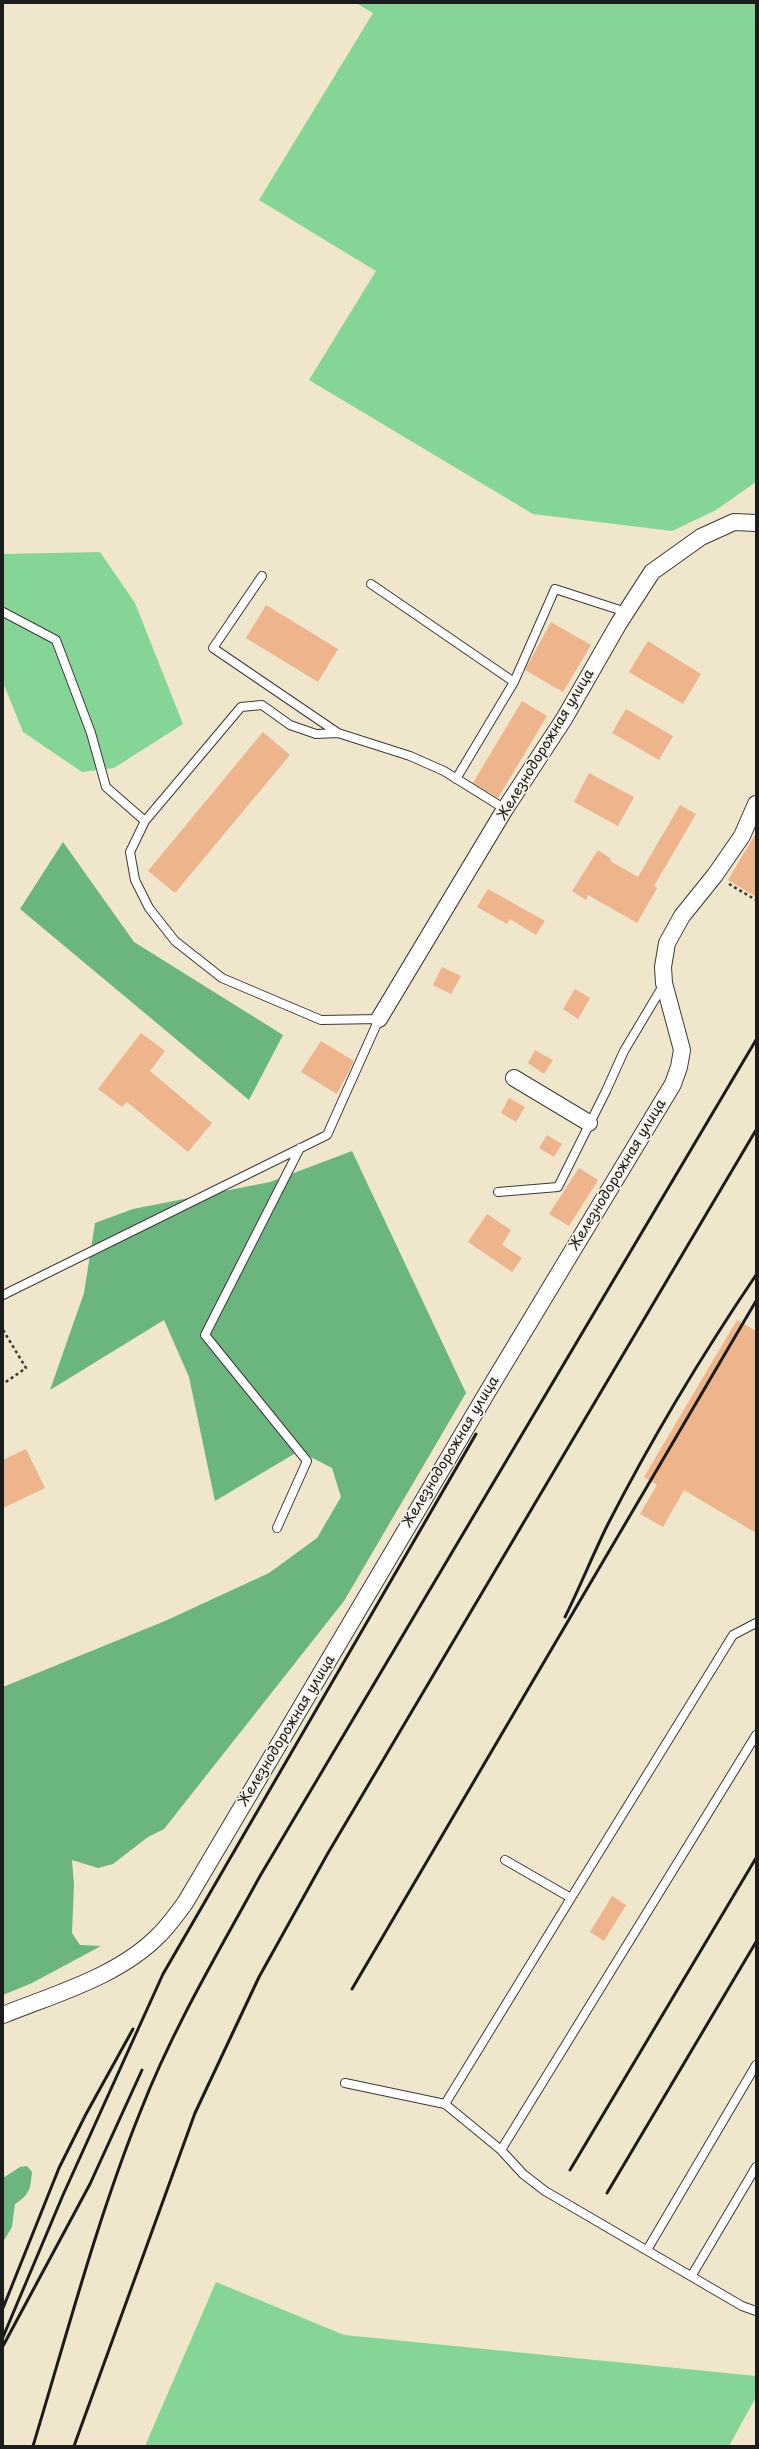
<!DOCTYPE html>
<meta charset="utf-8">
<style>
body{margin:0}
#map{position:relative;width:759px;height:2449px;overflow:hidden;background:#efe6cc;font-family:"Playpen Sans",sans-serif}
canvas{display:block}
.frame{position:absolute;inset:0;border:4px solid #1c1c1c;pointer-events:none}
</style>
<div id="map">
<canvas width="759" height="2449"></canvas>
<div class="frame"></div>
</div>
<script>
const c = document.querySelector('canvas').getContext('2d');
c.lineJoin = 'round';
function fill(path, color) { c.fillStyle = color; c.fill(path, 'evenodd'); }
function stroke(path, color, width, dash) { c.strokeStyle = color; c.lineWidth = width; c.lineCap = dash ? 'butt' : 'round'; c.setLineDash(dash || []); c.stroke(path); }
function drawText(font, color, halo, rows, align = 'center') {
  c.font = font + ' "Playpen Sans",sans-serif'; c.lineWidth = 3.5; c.setLineDash([]); c.textBaseline = 'middle'; c.strokeStyle = halo; c.fillStyle = color; for (const [text, x, y, turn = 0] of rows) {
    c.save(); c.translate(x, y); c.rotate((+turn || 0) * Math.PI / 180); c.textAlign = isNaN(turn) ? turn : align; if (halo) c.strokeText(text, 0, 0); c.fillText(text, 0, 0); c.restore();
  }
}
fill(new Path2D(`
 M356 3H756V482L716 510 672 531 533 514 309 380 376 271 259 200 373 13Z
 M100 552 135 603 183 724 114 768 82 772 23 732 3 682V554Z
 M216 2282 344 2335 756 2376V2397L729 2446H145Z`), '#84d596');
fill(new Path2D(`
 M63 842 134 942 283 1035 249 1100 20 909Z
 M352 1151 466 1393 344 1601 164 1829 148 1837 113 1864 98 1868 72 1860 74 1885 72 1933 80 1945 101 1946 32 1983 3 1995V1687L165 1621 269 1573 317 1538 341 1497 332 1468 299 1451 215 1501 189 1377 164 1320 50 1390 84 1293 95 1223 133 1209 270 1182Z
 M27 2166 32 2172C30 2190 30 2194 15 2204L12 2227 3 2242V2178L20 2167Z`), '#6bb67f');
fill(new Path2D(`
 M266 605 338 649 318 682 246 638Z
 M551 622 591 645 563 692 525 670Z
 M648 641 701 674 683 704 629 672Z
 M522 701 547 716 498 798 473 783Z
 M626 709 673 736 659 760 612 733Z
 M263 732 290 755 175 893 148 871Z
 M589 773 634 797 618 826 574 802Z
 M680 805 696 814 654 886 657 888 637 923 588 895 586 900 572 891 598 850 611 859 610 861 638 877Z
 M756 833V897L728 880Z
 M488 889 545 921 536 935 510 919 507 924 477 907Z
 M442 967 461 976 451 994 433 985Z
 M575 989 590 998 578 1019 563 1009Z
 M141 1033 165 1051 150 1071 212 1123 188 1152 127 1102 122 1107 98 1089Z
 M321 1041 354 1061 337 1094 301 1072Z
 M535 1050 553 1060 544 1074 528 1063Z
 M509 1098 525 1107 516 1122 501 1113Z
 M547 1135 562 1144 554 1157 539 1148Z
 M579 1168 598 1180 569 1226 549 1214Z
 M487 1214 511 1230 502 1245 522 1258 512 1272 468 1242Z
 M737 1320 756 1331V1533L684 1490 663 1527 640 1514 657 1485 644 1477Z
 M26 1449 45 1488 3 1508V1460Z
 M612 1896 626 1905 604 1941 590 1932Z`), '#eeb48c');
const service = new Path2D(`
 M262 576 213 648 338 733
 M371 584 514 682
 M3 612 56 640 91 733 106 787 145 821
 M456 779 514 682 555 589 626 612
 M498 1192 558 1187 606 1091 624 1051 664 984
 M3 1295 327 1135 379 1019 321 1020 222 978 175 941 149 908 135 880 130 852 145 821 241 707 262 705 290 725 316 734 338 733 410 756 444 771 505 809
 M277 1528 307 1461 205 1335 300 1148
 M505 1860 571 1898 733 1635 756 1623
 M345 2083 445 2104 501 2150 756 1735
 M445 2104 571 1898
 M501 2150 523 2174 545 2191 742 2306 756 2311
 M647 2250 756 2065
 M692 2275 756 2167`);
const minor = new Path2D(`
 M379 1019 505 809 564 719 619 623 652 572 701 537 734 522 756 523
 M514 1078 589 1123
 M3 2015C55 1994 120 1976 160 1934 169 1925 177 1914 185 1903L488 1391 673 1084 679 1067 682 1050 664 983 663 967 667 943 682 916 715 875 742 836 756 804`);
stroke(service, '#3c3a36', 10);
stroke(minor, '#3c3a36', 18);
stroke(new Path2D(`
 M729 884 756 900
 M3 1330 26 1368 3 1384`), '#3c3a36', 2.5, [3, 3]);
stroke(service, '#fff', 8);
stroke(minor, '#fff', 16);
stroke(new Path2D(`
 M565 1617C580 1587 593 1554 608 1524 652 1438 702 1355 756 1275
 M352 1989 756 1301
 M570 2170 756 1858
 M607 2193 756 1942
 M3 2308 59 2168 86 2114 133 2029
 M3 2337 63 2195 163 1974 476 1434
 M3 2346 90 2184 142 2070
 M33 2446C67 2334 97 2219 141 2110 173 2028 218 1953 260 1876L756 1040
 M74 2446 195 2113 259 1977 328 1853 756 1130`), '#1c1c1c', 3);
drawText('14px', '#1c1c1c', '#f7f3e8', [
 ["Железнодорожная улица",546,745,-59],
 ["Железнодорожная улица",618,1175,-59],
 ["Железнодорожная улица",451,1452,-59],
 ["Железнодорожная улица",287,1731,-59]
]);
</script>
